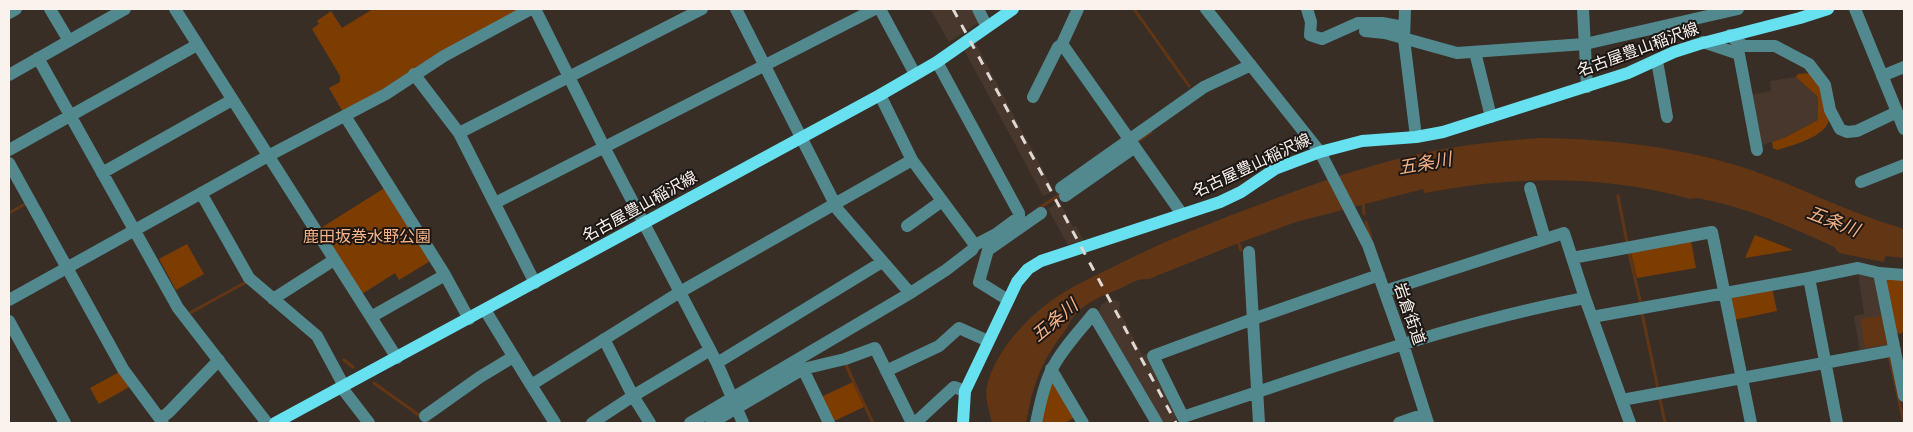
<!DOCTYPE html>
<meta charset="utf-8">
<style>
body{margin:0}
#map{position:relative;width:1913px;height:432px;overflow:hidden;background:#392e26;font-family:Raleway,sans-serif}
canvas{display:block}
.frame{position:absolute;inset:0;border:10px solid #faf2ed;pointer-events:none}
</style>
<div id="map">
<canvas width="1913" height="432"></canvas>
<div class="frame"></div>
</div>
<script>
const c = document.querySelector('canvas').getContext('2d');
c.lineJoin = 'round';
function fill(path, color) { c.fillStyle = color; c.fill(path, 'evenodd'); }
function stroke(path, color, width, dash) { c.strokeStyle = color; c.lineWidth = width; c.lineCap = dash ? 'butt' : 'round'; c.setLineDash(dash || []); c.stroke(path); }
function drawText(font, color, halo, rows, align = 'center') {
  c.font = font + ' Raleway,"Noto Sans JP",sans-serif'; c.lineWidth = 4; c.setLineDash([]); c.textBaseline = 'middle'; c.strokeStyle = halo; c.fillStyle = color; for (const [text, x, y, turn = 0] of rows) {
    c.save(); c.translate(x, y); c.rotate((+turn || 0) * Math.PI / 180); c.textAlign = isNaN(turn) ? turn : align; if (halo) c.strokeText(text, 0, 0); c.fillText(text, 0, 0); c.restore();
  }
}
fill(new Path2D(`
 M930 9H974L981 21 949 42Z
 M975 42 1054 191 1043 196 964 50Z
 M1796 77 1818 97V120L1786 137 1758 147 1749 95 1771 91 1770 81Z
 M1060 202 1073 227 1076 226 1084 241 1068 245 1048 209Z
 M1858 272 1874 275 1890 345 1860 352 1854 316 1864 314Z
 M1111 299 1120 302 1119 310 1143 356 1147 353 1178 417V419L1169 423H1161L1097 314 1102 304Z`), '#47372c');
fill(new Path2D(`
 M373 9H522L343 112 329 88 340 82V76L312 29 319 24 317 21 331 11 342 28Z
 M1811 73 1816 77C1819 86 1829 112 1829 119 1827 137 1790 146 1777 150L1773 148 1772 142 1786 137 1818 120V97L1796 77 1798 74Z
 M386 187 432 260 399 280 395 273 362 294 321 228Z
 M1755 235 1793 250 1745 258Z
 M1691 241 1696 268 1637 278 1631 253Z
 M187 244 204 274 176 290 159 259Z
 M1889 278 1904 280V331L1900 334 1895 332 1885 281Z
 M1772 288 1777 311 1734 320 1730 300 1733 295Z
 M121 371 131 386 99 404 90 388Z
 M1051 376 1075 417 1065 423H1039Z
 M853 382 864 407 832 422 821 397Z`), '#7d3d01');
fill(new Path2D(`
 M1541 138C1611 139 1681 147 1748 169 1801 187 1851 214 1904 229V258L1885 256 1884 262 1839 253 1834 247C1789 226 1746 207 1697 198L1690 199C1603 174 1512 176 1424 193L1423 189 1296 222 1236 244 1149 279C1136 278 1128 285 1117 290 1102 295 1088 302 1077 313 1071 318 1069 325 1064 332 1040 363 1033 385 1026 423H992C990 412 984 397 987 386 995 352 1025 320 1052 300 1072 286 1097 275 1119 264 1168 239 1218 220 1269 201 1313 184 1360 168 1406 157 1450 146 1496 141 1541 138Z
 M1884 315 1889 344 1865 348 1860 319Z`), '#623615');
stroke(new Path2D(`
 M1134 9 1189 86
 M1137 142 1151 132
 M1618 196 1627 243
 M1363 200 1364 214
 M1039 208 1061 194
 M9 213 27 203
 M1366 222 1371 238
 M1237 239 1241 250
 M1629 253 1641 304
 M1642 313 1658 389
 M188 314 246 282
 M1889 356 1904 423
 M344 360 353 367
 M845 363 873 423
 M374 383 430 423
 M1660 399 1665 423`), '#623615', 3);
stroke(new Path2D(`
 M50 9 69 41
 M175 9 397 358
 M535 9 604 147 717 363 743 423
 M736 9 838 210 910 293
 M880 9 915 74
 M978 9 987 27
 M1078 9 1062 44 1182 214
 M1206 9 1320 152 1368 245 1403 344 1428 423
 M1307 9 1311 22 1310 35 1322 39 1358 23H1382L1404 27
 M1405 9 1404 39 1416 137
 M1583 9 1587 87
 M1855 9 1904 129
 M9 13 16 9
 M1365 31 1385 33 1457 53 1585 44 1738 9
 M1730 35 1737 42 1745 46H1775L1809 64 1825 85 1830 110 1840 129 1847 132 1857 131 1897 112
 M1703 42 1739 54 1757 150
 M1475 52 1491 117
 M38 58 178 308 267 423
 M1657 61 1667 117
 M414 74 459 133 535 283
 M9 75 125 9
 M1882 76 1904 67
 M1033 97 1058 47 1062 44
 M345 116 445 275 469 319
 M459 133 702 9
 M9 150 197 45
 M912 160 975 245
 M9 163 123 369 163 423
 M102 173 232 100
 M1861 182 1904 165
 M1061 188 1204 87 1251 65
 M1530 188 1545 239
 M201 193 249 278 317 336 344 386
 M1065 196 1135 147
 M495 203 875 9
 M907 226 942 201
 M1249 252 1259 423
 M1572 258 1712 232 1751 423
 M1879 273 1904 396
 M1379 275 1253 319 1153 356 1183 417C1316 373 1447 324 1585 298
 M1809 278 1858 268 1879 273 1904 275
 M1385 291 1564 233 1585 298 1630 423
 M273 299 334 260
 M9 300 268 156 386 94 444 56 531 9
 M1008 300 979 282 988 250 1041 213
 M485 310 531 385 680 292 912 160 880 95
 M371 317 445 275
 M1592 317 1809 278 1837 423
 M9 321 65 423
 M604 339 633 396 650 423
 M717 363 882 262
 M803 369 829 423
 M1051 369 1083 423
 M886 371 939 346 959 328 988 341
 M531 385 555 423
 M342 388 369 423
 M1622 400 1895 350
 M425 416 480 377 513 357
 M160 419 169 412 219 360
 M592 423 633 396 710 350
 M690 423 912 292 946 270 972 250 975 245 996 234 1019 217V213L937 62
 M711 423 803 369 845 359 875 348 912 423
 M915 423 954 387 965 391
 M1036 423C1040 405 1043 387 1051 371 1061 350 1079 332 1093 314L1157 423
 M1399 423 1425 414`), '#52898f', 12);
stroke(new Path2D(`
 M275 423 880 95 937 62 1013 9
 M963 423 965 391 1017 282 1028 269 1041 261 1220 202 1241 192 1275 169 1320 152 1362 141 1416 137 1443 132 1628 73 1674 52 1699 44 1800 18 1828 9`), '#67e1ef', 12);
stroke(new Path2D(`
 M953 9 1176 423`), '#e0d8d3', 3, [9, 9]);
drawText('16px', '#faf2ed', '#1c1714', [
 ["名古屋豊山稲沢線",1638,50,-20],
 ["名古屋豊山稲沢線",1252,166,-25],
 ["名古屋豊山稲沢線",640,207,-29],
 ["岩倉街道",1409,314,71]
]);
drawText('16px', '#f5b388', '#1c1714', [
 ["鹿田坂巻水野公園",367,237]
]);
drawText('italic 18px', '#f2b186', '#1c1714', [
 ["五条川",1425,164,-10],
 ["五条川",1833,222,21],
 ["五条川",1055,321,-40]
]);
</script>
